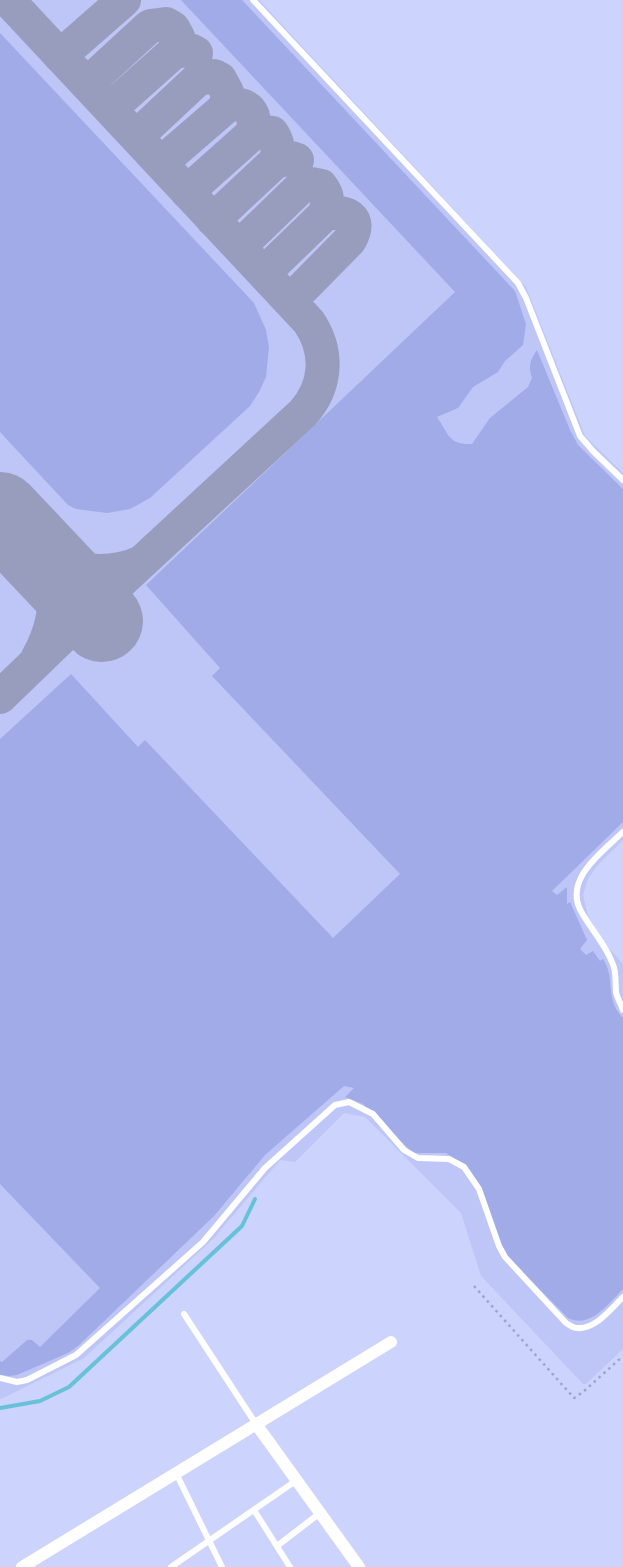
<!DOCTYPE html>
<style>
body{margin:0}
canvas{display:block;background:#ccd3fd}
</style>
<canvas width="623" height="1567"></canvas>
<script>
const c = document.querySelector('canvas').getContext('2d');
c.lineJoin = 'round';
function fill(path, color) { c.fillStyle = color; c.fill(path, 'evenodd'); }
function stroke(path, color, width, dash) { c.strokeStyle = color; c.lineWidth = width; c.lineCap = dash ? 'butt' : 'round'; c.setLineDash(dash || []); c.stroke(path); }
fill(new Path2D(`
 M0 0H259L526 287 585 436 623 473V840L596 867 588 879 583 895 588 916 605 944 623 964V1349L586 1384H583L481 1276 461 1213 365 1117 344 1113 295 1162 280 1160 214 1238 84 1358 1 1399 0 1398Z`), '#bdc6f6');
fill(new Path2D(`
 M181 0H242L515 291 526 324 523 345 505 361 498 372 473 387 458 408 437 417C449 435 449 445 472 444L490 418 528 387 532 378C528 366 530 360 537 350L570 430 578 445 623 489V822L552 891 557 895 567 887V904L570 902 587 940 580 949 586 955 593 951 600 961 603 959C616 978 604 998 623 1018V1289C609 1303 591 1329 568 1318L507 1256 502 1248 482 1189 461 1163 446 1153H413L363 1104 345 1097 354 1088 344 1086 265 1155 214 1216 78 1346 68 1353 17 1375 9 1376 0 1375V1361L2 1362 27 1340H32L40 1347 100 1288 0 1184V739L71 674 138 747 145 740 333 938 400 874 212 676 220 668 146 585 455 292Z
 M0 33 254 303 266 330 269 347 266 377 259 392 250 406 150 498 130 509 107 513 76 509 68 505 0 432Z`), '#a1abe8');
stroke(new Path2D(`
 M0 1408 40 1401 69 1387 242 1226 255 1199`), '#66c1d9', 4);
stroke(new Path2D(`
 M60 56 124 0
 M87 84 150 26 166 24 173 28 178 37 174 52
 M110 109 174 52 190 50 196 53
 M136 137 198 79 214 76 220 79 227 92V106
 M161 163 227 106C248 100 258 114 252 134
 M187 192 252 134 263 132 272 133C279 143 279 151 275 162
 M213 220 275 162 291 158 297 160
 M239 247 302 186 311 184 321 186C329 196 328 202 325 214
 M264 273 325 214C346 210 363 217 350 240L290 301
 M43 558C75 572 109 577 142 562
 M38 657C50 636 59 605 53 580 51 572 47 565 43 558
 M0 697 91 609 303 413C327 386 329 352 309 322L8 0`), '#989dbe', 34);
stroke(new Path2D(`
 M0 513 102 621`), '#989dbe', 82);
stroke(new Path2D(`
 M474 1286 574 1398 583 1392 623 1356`), '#9fa5c7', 2.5, [2.5, 4]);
stroke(new Path2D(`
 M253 0 518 283 526 298 580 436 593 451 623 480
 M623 832C602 852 562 880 582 913 591 929 605 944 612 962 617 972 615 981 616 992 617 998 621 1004 623 1010
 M184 1314 256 1424
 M0 1378 17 1382 27 1380 76 1355 203 1242 265 1168 335 1105 349 1102 373 1114 404 1150 418 1158 449 1159 464 1167 479 1189 499 1246 505 1257 566 1323C569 1325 574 1328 577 1328 595 1330 612 1308 623 1297
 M176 1473 222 1567
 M254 1510 290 1567
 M277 1546 320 1513
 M171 1567 297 1480`), '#fff', 6);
stroke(new Path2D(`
 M256 1424 359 1567
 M22 1567 391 1342`), '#fff', 12);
</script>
